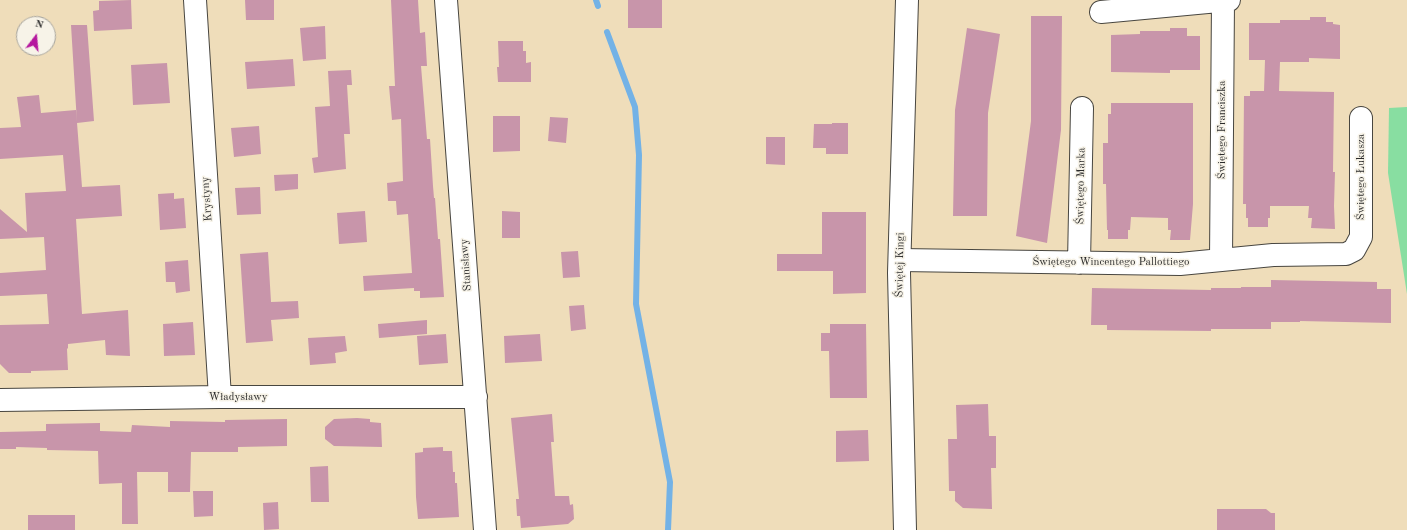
<!DOCTYPE html>
<meta charset="utf-8">
<style>
body{margin:0}
#map{position:relative;width:1407px;height:530px;overflow:hidden;background:#efddba;font-family:"Old Standard TT",serif}
canvas{display:block}
.north{position:absolute;left:16px;top:16px;width:40px;height:40px;box-sizing:border-box;background:#f7f3e8;border:1px solid #a5a39c;border-radius:50%;rotate:16deg;font-size:11px;font-weight:700;line-height:16px;text-align:center;color:#2b2b2b}
.north::after{content:'';display:block;margin:auto;width:14px;height:18px;background:#b5179e;clip-path:polygon(50% 0,100% 100%,50% 72%,0 100%)}
</style>
<div id="map">
<canvas width="1407" height="530"></canvas>
<div class="north">N</div>
</div>
<script>
const c = document.querySelector('canvas').getContext('2d');
c.lineJoin = 'round';
function fill(path, color) { c.fillStyle = color; c.fill(path, 'evenodd'); }
function stroke(path, color, width, dash) { c.strokeStyle = color; c.lineWidth = width; c.lineCap = dash ? 'butt' : 'round'; c.setLineDash(dash || []); c.stroke(path); }
function drawText(font, color, halo, rows, align = 'center') {
  c.font = font + ' "Old Standard TT",serif'; c.lineWidth = 3; c.setLineDash([]); c.textBaseline = 'middle'; c.strokeStyle = halo; c.fillStyle = color; for (const [text, x, y, turn = 0] of rows) {
    c.save(); c.translate(x, y); c.rotate((+turn || 0) * Math.PI / 180); c.textAlign = isNaN(turn) ? turn : align; if (halo) c.strokeText(text, 0, 0); c.fillText(text, 0, 0); c.restore();
  }
}
fill(new Path2D(`
 M1407 107V294L1388 173 1389 108Z`), '#88dea1');
stroke(new Path2D(`
 M596 0 598 6
 M607 32 635 107 639 155 636 304 670 482 668 530`), '#73b2e6', 6);
fill(new Path2D(`
 M131 0 132 29 94 31 93 11 99 10V1Z
 M245 0H274V20H246Z
 M391 0H418L420 33 425 32 427 66H421L427 139H430L433 186 434 198H435L438 239H440L444 297 420 298V291H414V288L364 291 363 276 412 273 408 214 397 215 396 201H388L387 183 403 181 401 119 392 120 389 86H395Z
 M628 0H662V28H628Z
 M1031 16H1062L1061 130 1047 243 1016 236 1031 121Z
 M1310 17H1326V22H1333V24L1340 25V59L1309 58V62H1280L1279 91 1334 92 1333 172H1335L1334 206 1335 229 1311 228 1312 218H1308L1309 206H1270V218H1268V227H1248V218H1246V204H1243L1244 96H1250V91H1264L1265 60H1249V23H1280V20H1310Z
 M71 25H87L94 121 77 123Z
 M325 26 326 59 303 61 300 28Z
 M967 28 1000 34 988 113 987 216H953L955 110Z
 M1170 28H1187V36H1200V70H1170V73L1111 72V35L1140 34V31H1170Z
 M498 41H523V51H526V63L531 62V82H498L497 67H499Z
 M293 59 295 86 247 89 245 62Z
 M167 63 170 103 133 105 131 65Z
 M351 70 352 85H347L350 134H344L346 169 314 173 312 158 318 157 315 107 330 106 328 71Z
 M39 95 41 113 76 110 82 187 120 185 122 216 76 219 82 314 128 310 130 356 106 355 105 340 68 344V348L67 349 68 370 31 371V373H9L0 364V325L49 324 47 294 0 296V273L46 270 44 237 0 239V209L27 232 25 193 66 191 63 155 0 159V128L21 127 17 97Z
 M1111 103H1193V204L1190 240H1170L1171 230H1168V218L1131 217 1130 230H1128V239H1108V230H1107L1106 184H1103V143H1108V114H1111Z
 M493 116H520V151L493 152Z
 M550 117 568 118 566 143 548 141Z
 M832 123H848V154H826V148H813L814 124H832Z
 M259 126 261 154 234 157 231 128Z
 M766 137H785V165L766 164Z
 M298 174V189L275 191 274 175Z
 M260 187 261 214 237 215 235 188Z
 M174 193V199L184 198 186 228 160 230 158 194Z
 M365 211 367 242 339 244 337 213Z
 M502 211 520 212V238H502Z
 M822 212H866V293L833 294V271H777V254H822Z
 M578 251 580 277 563 278 561 252Z
 M268 252 271 302 298 301 299 318 271 320 273 341 246 343 240 254Z
 M188 260 190 291 176 293 175 282H166L165 262Z
 M1271 280 1377 282V289H1391V323L1300 321V322H1271V329H1211V331L1107 330V325H1091L1092 288 1211 290V288H1241V287H1271Z
 M584 305 586 329 571 331 569 306Z
 M427 320V334L379 338 378 324Z
 M193 322 195 355 164 356 163 324Z
 M830 324H866L867 398H830L829 351H821V333H830Z
 M446 334 448 363 419 365 417 336Z
 M540 334 542 361 505 363 504 336Z
 M345 336 347 351 335 353 336 363 310 365 308 338Z
 M988 404 989 436H996V468H991L992 509 963 508 955 501V491H949L948 439H957L956 405Z
 M552 414 554 442H551L555 496H569L570 505 573 504 574 519 568 524 521 528 520 516H517L516 499H519L511 418Z
 M357 418 370 419V422L381 423 382 447 334 446 325 439V427L334 419Z
 M287 419V446L238 447V452H191L190 492H168V472H137L138 524H122V483L99 484 98 451 47 450V448L16 447V449H0V432L46 431V424L100 423V431L131 432 132 425 170 427V421L225 422V420Z
 M868 430 869 461 836 462V431Z
 M443 447V451H452L453 472H455V483H457L459 517 418 519 416 497 415 453 423 452V448Z
 M328 466 329 502H311L310 467Z
 M193 491H213V516L194 517Z
 M278 502 279 529 264 530 263 503Z
 M1217 509H1266L1271 513H1275V530H1217Z
 M28 515H75V530H28Z`), '#c895aa');
const minor = new Path2D(`
 M195 0 220 397
 M446 0 485 530
 M1101 12 1229 0
 M1221 259 1223 1
 M900 260 1180 264 1273 255 1346 254 1354 250 1361 237V118
 M1079 263 1082 108
 M0 400 220 397H476`);
const tertiary = new Path2D(`
 M905 530 899 273 907 0`);
stroke(minor, '#484640', 24);
stroke(tertiary, '#484640', 24);
stroke(minor, '#fff', 22);
stroke(tertiary, '#fff', 22);
drawText('11px', '#2b2b2b', '#f7f3e8', [
 ["Świętego Franciszka",1222,130,-90],
 ["Świętego Łukasza",1361,177,-90],
 ["Świętego Marka",1081,186,-89],
 ["Krystyny",207,199,-94],
 ["Świętego Wincentego Pallottiego",1111,262],
 ["Stanisławy",466,265,-94],
 ["Świętej Kingi",900,265,-89],
 ["Władysławy",238,397]
]);
</script>
